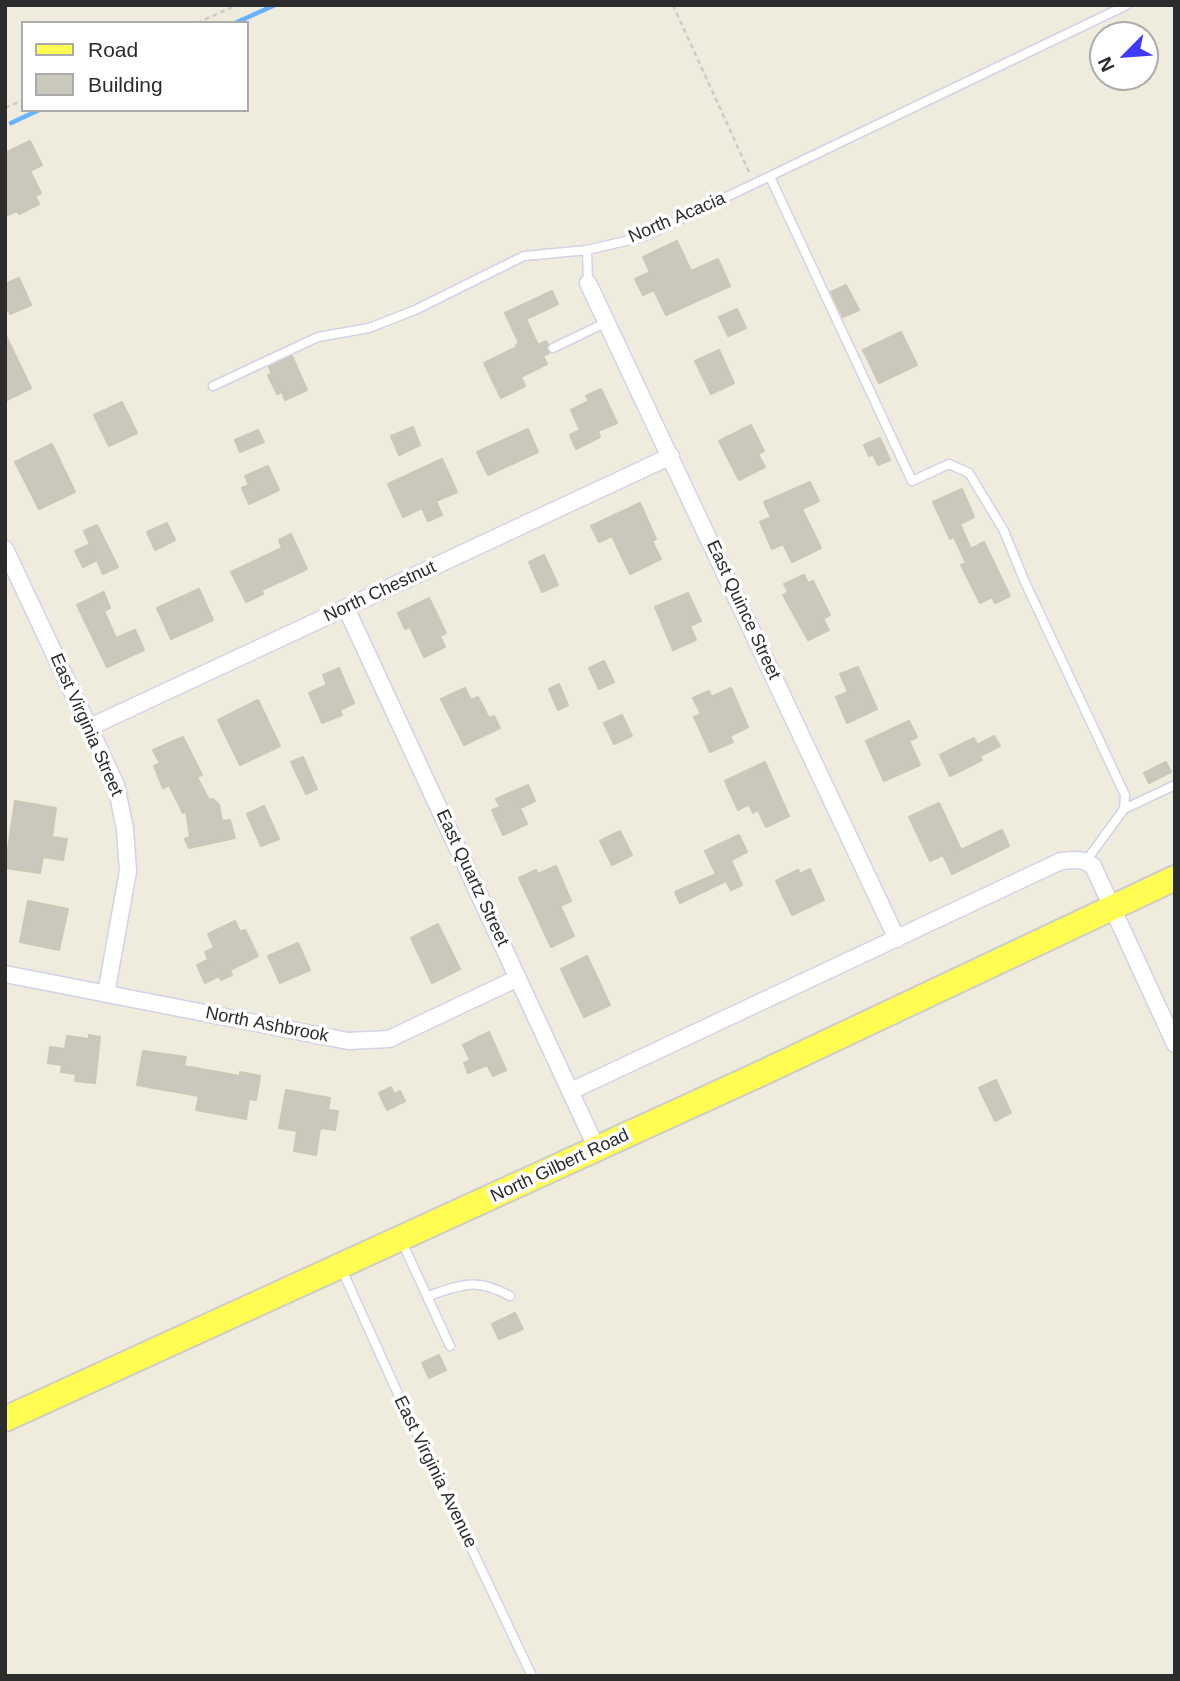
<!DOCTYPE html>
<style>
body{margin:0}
#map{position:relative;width:1180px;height:1681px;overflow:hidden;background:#efebdd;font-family:Arial,sans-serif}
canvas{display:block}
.frame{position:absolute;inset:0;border:7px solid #2c2c2c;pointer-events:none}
.legend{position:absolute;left:21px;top:21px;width:228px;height:91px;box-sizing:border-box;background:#fff;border:2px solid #ababab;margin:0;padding:9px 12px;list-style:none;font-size:21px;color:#2c2c2c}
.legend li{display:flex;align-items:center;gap:14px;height:35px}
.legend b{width:35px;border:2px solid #ababab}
.north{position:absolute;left:1089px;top:21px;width:70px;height:70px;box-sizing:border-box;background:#fff;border:2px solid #ababab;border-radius:50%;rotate:245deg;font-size:19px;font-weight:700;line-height:28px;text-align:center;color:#2c2c2c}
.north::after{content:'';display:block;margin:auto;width:24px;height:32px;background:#403aff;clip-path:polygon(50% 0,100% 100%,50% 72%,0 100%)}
</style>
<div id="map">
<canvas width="1180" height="1681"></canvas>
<div class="frame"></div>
<ul class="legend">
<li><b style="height:9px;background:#fffc52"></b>Road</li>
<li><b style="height:19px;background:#cac8bc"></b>Building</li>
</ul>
<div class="north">N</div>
</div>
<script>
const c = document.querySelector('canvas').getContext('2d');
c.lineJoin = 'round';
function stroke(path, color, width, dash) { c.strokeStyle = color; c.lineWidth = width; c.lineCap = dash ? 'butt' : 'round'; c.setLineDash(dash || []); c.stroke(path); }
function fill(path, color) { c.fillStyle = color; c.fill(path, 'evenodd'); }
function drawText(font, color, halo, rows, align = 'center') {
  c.font = font + ' Arial,sans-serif'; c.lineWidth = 7; c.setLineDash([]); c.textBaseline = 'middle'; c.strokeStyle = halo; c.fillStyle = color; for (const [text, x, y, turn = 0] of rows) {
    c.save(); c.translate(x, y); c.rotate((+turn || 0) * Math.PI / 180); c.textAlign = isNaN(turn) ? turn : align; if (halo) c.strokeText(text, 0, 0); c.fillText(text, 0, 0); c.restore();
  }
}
stroke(new Path2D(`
 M235 23 275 5
 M11 123 39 110`), '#65b3fc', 4.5);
const building = new Path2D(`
 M30 141 42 165 30 171 41 193 35 196 39 204 19 214 17 211 5 216V153Z
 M677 241 691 271 718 259 730 286 666 315 654 290 643 295 635 279 650 272 643 257Z
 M19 278 31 305 10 314 9 311 5 312V284Z
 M846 285 859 310 843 317 831 292Z
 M552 291 558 304 526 319 538 345 546 341 548 344 546 348 549 353 543 356 547 364 521 377 525 386 501 398 484 363 517 347 516 345 519 343 505 313Z
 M737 309 746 328 728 336 719 317Z
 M901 332 917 365 879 383 863 350Z
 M5 334 31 388 5 401Z
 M719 350 734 383 711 394 695 361Z
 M292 356 307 390 285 400 282 392 277 394 268 375 272 374 269 367Z
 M601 389 617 423 598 431 600 437 576 449 570 435 580 430 571 410 589 401 586 396Z
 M122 402 137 433 109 446 94 415Z
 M751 425 764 451 758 454 765 467 739 480 719 441Z
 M413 427 420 445 399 455 391 436Z
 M528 429 538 452 488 475 477 452Z
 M258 430 264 442 240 452 235 440Z
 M880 438 890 460 878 465 873 454 869 456 864 445Z
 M52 444 75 492 39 509 15 462Z
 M442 459 457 492 436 501 442 515 428 521 422 508 403 517 388 484Z
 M268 466 279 490 249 504 242 488 249 485 245 476Z
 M810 482 819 501 802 509 821 548 792 562 783 544 772 549 760 522 771 517 764 502Z
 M962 489 974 517 960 524 971 549 984 542 1010 596 995 603 992 597 980 603 961 565 966 563 954 537 950 539 933 502Z
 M640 503 656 539 652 541 661 559 630 574 612 536 599 542 591 526Z
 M167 523 175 540 155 550 147 532Z
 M97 525 118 567 103 574 97 560 83 567 75 551 90 544 84 531Z
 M291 534 307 569 262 590 263 594 246 602 231 572 282 548 279 540Z
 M544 555 558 585 542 592 529 562Z
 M804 575 808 583 813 581 830 615 823 619 829 630 808 640 783 595 788 592 784 584Z
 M199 589 213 620 171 639 157 608Z
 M104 592 110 608 104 611 116 638 135 630 144 650 107 667 77 605Z
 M688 593 701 621 690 626 696 640 673 650 655 607Z
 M429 598 446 633 440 636 445 647 424 657 410 627 405 629 398 613Z
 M604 661 614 682 599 689 589 668Z
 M858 667 877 709 847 723 836 697 848 692 840 674Z
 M339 668 354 703 340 710 342 715 322 723 309 693 327 685 323 675Z
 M559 684 568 705 558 710 549 689Z
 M465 688 471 700 478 697 489 718 494 716 500 728 464 745 441 699Z
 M731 688 748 727 730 736 733 742 710 752 694 717 701 714 693 698 709 691 711 697Z
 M258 700 280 746 240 765 218 720Z
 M622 715 632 736 614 744 604 723Z
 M909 721 917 737 909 741 920 765 884 781 866 741Z
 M994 736 1000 746 980 756 982 760 950 776 940 755 974 738 977 745Z
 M183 737 202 775 197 777 209 800 213 799 219 805 222 821 230 820 235 838 189 848 185 839 190 837 186 811 183 813 169 785 163 788 154 766 160 763 153 750Z
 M303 757 317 789 306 794 291 762Z
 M765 762 789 816 766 827 758 810 753 813 749 804 738 810 725 781Z
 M1166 762 1171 772 1149 783 1144 773Z
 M528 785 535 801 520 808 527 824 503 835 492 810 500 807 496 799Z
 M15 801 56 808 52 837 67 839 63 860 43 857 40 873 5 868V848L8 849Z
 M939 803 961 850 1002 830 1009 846 952 874 943 855 930 861 909 817Z
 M264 806 279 839 261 846 247 814Z
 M620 831 632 855 612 865 600 841Z
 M739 835 747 852 731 860 742 885 731 890 726 881 680 903 675 892 716 874 705 851Z
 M556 866 571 901 560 906 574 936 551 947 519 878 536 870 538 874Z
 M810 869 824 900 792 915 776 881 798 870 800 874Z
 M28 901 68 909 59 950 20 942Z
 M235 921 240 932 245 930 258 956 230 970 232 975 221 980 219 976 205 983 197 965 208 960 205 952 214 948 208 934Z
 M438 924 460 969 432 983 411 938Z
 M298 943 310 970 280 983 268 956Z
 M587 956 610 1005 584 1017 561 969Z
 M489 1032 506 1070 493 1076 487 1065 468 1073 464 1063 470 1060 463 1045Z
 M89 1035 100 1037 95 1083 75 1081 76 1074 61 1072 62 1065 48 1063 50 1047 65 1049 67 1036 89 1039Z
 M143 1051 186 1057 184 1066 240 1076V1072L260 1076 256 1100 249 1099 246 1119 196 1110 199 1096 137 1085Z
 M996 1080 1011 1113 995 1121 979 1088Z
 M391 1087 394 1094 400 1091 405 1101 387 1110 379 1093Z
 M286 1090 330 1098 328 1110 338 1111 335 1130 320 1128 316 1155 294 1151 297 1131 279 1128Z
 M515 1313 523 1329 499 1339 492 1324Z
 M439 1355 446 1370 429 1378 422 1363Z`);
fill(building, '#cac8bc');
stroke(building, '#cbc8b6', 2);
const lane = new Path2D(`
 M770 177 912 481 949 464 969 473 1004 531 1024 580 1125 795 1124 809 1086 861
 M587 250 588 283
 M553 348 607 322
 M213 386 318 337 369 328 415 310 524 256 587 250 643 237 1127 5
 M1124 809 1175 785
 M402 1242 450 1346
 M342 1270 394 1385 532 1676
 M427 1296C463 1285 475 1277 510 1296`);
const street = new Path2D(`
 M588 283 897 939
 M5 549 116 785 125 829 128 871 106 994
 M346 608 597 1149
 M90 727 671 456
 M5 974 348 1041 389 1039 518 978
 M571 1091 1061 861C1073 860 1083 858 1093 866L1175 1044`);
const primary = new Path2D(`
 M5 1419 762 1073 1175 878`);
stroke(lane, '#d3d2e6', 11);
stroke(street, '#d3d2e6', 19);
stroke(primary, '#ccc', 28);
stroke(new Path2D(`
 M673 5 750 174
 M197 23 237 5
 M5 108 23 100`), '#ccc', 2.5, [5, 3.5]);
stroke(lane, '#fff', 8);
stroke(street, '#fff', 16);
stroke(primary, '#fffc52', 24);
drawText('18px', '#2c2c2c', '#fff', [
 ["North Acacia",677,218,-23],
 ["North Chestnut",380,592,-25],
 ["East Quince Street",743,610,65],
 ["East Virginia Street",86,725,66],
 ["East Quartz Street",472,878,65],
 ["North Ashbrook",267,1025,11],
 ["North Gilbert Road",560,1166,-25],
 ["East Virginia Avenue",435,1472,64]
]);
</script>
